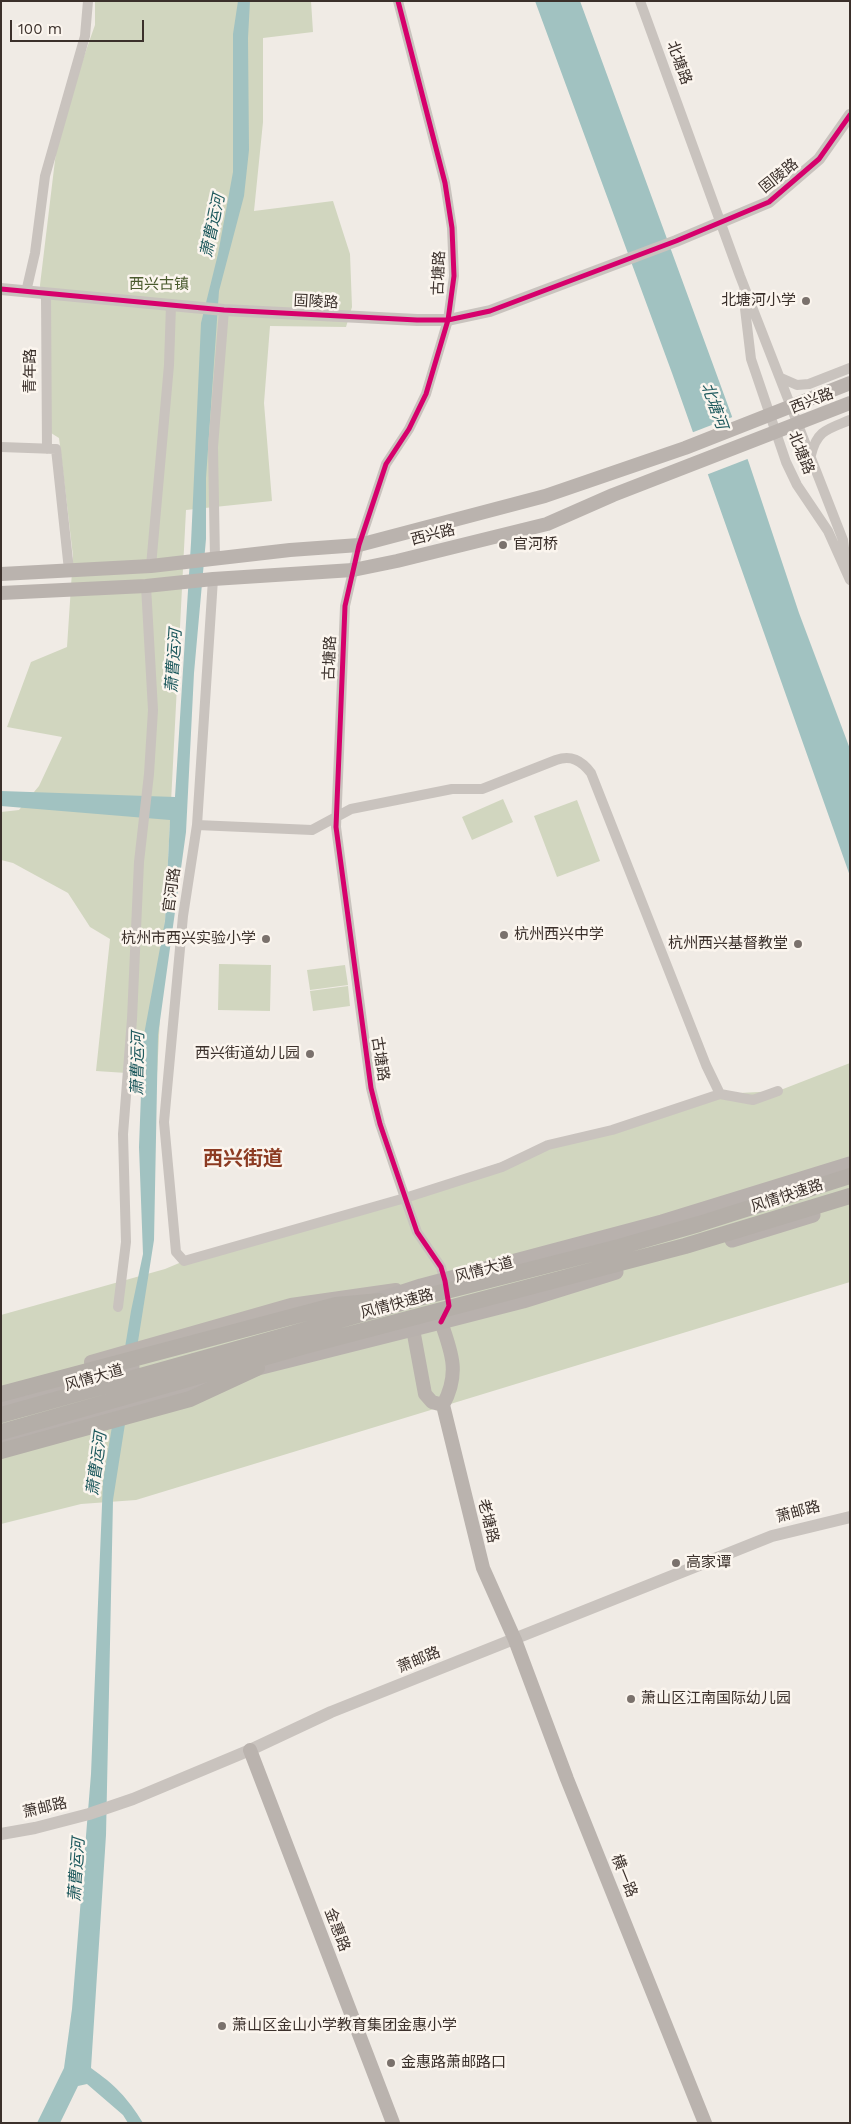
<!DOCTYPE html>
<meta charset="utf-8">
<style>
body{margin:0}
#map{position:relative;width:851px;height:2124px;overflow:hidden;background:#f0ebe5;font-family:"Work Sans",sans-serif}
canvas{display:block}
.frame{position:absolute;inset:0;border:2px solid #3b302b;pointer-events:none}
.scale{position:absolute;left:10px;top:20px;width:134px;height:22px;box-sizing:border-box;border:2px solid #3b302b;border-top:0;padding-left:6px;font-size:15px;line-height:18px;white-space:nowrap;color:#3b302b;-webkit-text-stroke:4px #fbf5ee;paint-order:stroke}
</style>
<div id="map">
<canvas width="851" height="2124"></canvas>
<div class="frame"></div>
<div class="scale">100 m</div>
</div>
<script>
const c = document.querySelector('canvas').getContext('2d');
c.lineJoin = 'round';
function fill(path, color) { c.fillStyle = color; c.fill(path, 'evenodd'); }
function stroke(path, color, width, dash) { c.strokeStyle = color; c.lineWidth = width; c.lineCap = dash ? 'butt' : 'round'; c.setLineDash(dash || []); c.stroke(path); }
function drawText(font, color, halo, rows, align = 'center') {
  c.font = font + ' "Work Sans","Noto Sans SC",sans-serif'; c.lineWidth = 5; c.setLineDash([]); c.textBaseline = 'middle'; c.strokeStyle = halo; c.fillStyle = color; for (const [text, x, y, turn = 0] of rows) {
    c.save(); c.translate(x, y); c.rotate((+turn || 0) * Math.PI / 180); c.textAlign = isNaN(turn) ? turn : align; if (halo) c.strokeText(text, 0, 0); c.fillText(text, 0, 0); c.restore();
  }
}
fill(new Path2D(`
 M95 1H311L313 32 263 38V122L254 211 333 201 350 254 352 307 346 327 270 326 264 403 272 501 186 510 157 1075 96 1071 110 939 90 927 68 893 13 863 1 860V812L19 810 39 786 62 737 7 727 31 662 67 647 73 556 60 446 59 438 51 433 40 285 59 127 95 25Z
 M503 799 513 822 472 840 462 817Z
 M577 800 600 861 557 877 534 816Z
 M219 964 271 965 270 1011 218 1010Z
 M345 965 348 985 310 990 307 970Z
 M348 986 350 1006 313 1011 310 991Z
 M850 1063V1282L136 1500 81 1504 1 1524V1315L165 1269 184 1261 405 1198 548 1145 720 1094 778 1091Z`), '#d1d6bf');
fill(new Path2D(`
 M238 1H250L248 38 249 150 244 196 219 291 206 478V539L194 673 186 832 158 1035 154 1240 113 1500 106 1835 91 2068C115 2085 127 2097 143 2123H128L123 2115 87 2084 78 2086 60 2123H37L64 2068 72 2009 91 1774 103 1481 131 1311 143 1254 139 1147 143 1040 165 921 170 820 1 806V791L175 797 191 543 201 323 218 254 233 172V34Z
 M535 1H580L749 463 799 613 850 749V876L672 373Z`), '#a1c2c1');
fill(new Path2D(`
 M735 416 750 458 706 475 691 433Z`), '#f0ebe5');
stroke(new Path2D(`
 M398 1 445 183 452 228 454 276 448 320 426 394 409 429 386 464 359 545 345 606 336 827 371 1088 380 1124 405 1198 417 1232 441 1267 446 1286
 M640 1 740 276 843 540 847 572
 M26 292 35 253 45 176 85 36 88 1
 M743 292 751 359 786 462 797 485 828 531 850 580
 M46 294 47 449
 M781 378 797 385 809 384 850 368
 M1 447 56 449 69 570
 M811 455C817 430 828 429 850 420
 M215 559 213 447 224 310
 M151 566 169 365 171 305
 M213 579 197 825 183 916 164 1122 176 1252 184 1261 405 1198 502 1167 548 1145 612 1130 720 1094
 M197 825 312 830 351 809 452 789H482L556 760C571 755 581 760 591 773L706 1065 720 1094 753 1100 778 1091
 M118 1307 126 1242 123 1134 132 1019 139 862 149 774 153 710 146 586`), '#c9c3be', 10);
stroke(new Path2D(`
 M1 289 224 310 417 320H448L490 311 676 241 769 202 819 159 850 115
 M1 1834 35 1828 89 1814 133 1799 250 1750 331 1712 772 1536 850 1517`), '#c9c3be', 12);
stroke(new Path2D(`
 M1 574 151 566 290 550 359 545 545 496 685 448 850 383
 M1 593 146 586 213 579 353 570 397 561 547 524 613 495 850 403
 M413 1329 425 1394 432 1402 443 1405C460 1374 452 1353 441 1322
 M91 1362 291 1305 396 1290
 M443 1405 483 1568 515 1640 567 1779 705 2123
 M250 1750 393 2123`), '#bab3ae', 14);
stroke(new Path2D(`
 M732 1240 813 1215
 M369 1303 421 1286 662 1222 850 1164
 M254 1369 441 1322 523 1301 616 1272
 M1 1405 132 1367
 M1 1440 218 1380`), '#b8b1ad', 15);
stroke(new Path2D(`
 M1 1394 336 1305 380 1301
 M1 1415 419 1298 619 1247 699 1224 850 1176
 M1 1432 305 1346 685 1246 850 1196
 M1 1451 190 1399 257 1368`), '#b4aea8', 16);
stroke(new Path2D(`
 M398 1 445 183 452 228 454 276 448 320 426 394 409 429 386 464 359 545 345 606 336 827 371 1088 380 1124 417 1232 441 1267 445 1281 449 1306 441 1322
 M1 289 224 310 417 320H448L490 311 676 241 769 202 819 159 850 115`), '#d6006c', 5);
for (const [x, y, r, color] of [
 [806,301,5,"#7a716c"],
 [503,545,5,"#7a716c"],
 [504,935,5,"#7a716c"],
 [266,939,5,"#7a716c"],
 [798,944,5,"#7a716c"],
 [310,1054,5,"#7a716c"],
 [676,1563,5,"#7a716c"],
 [631,1699,5,"#7a716c"],
 [222,2026,5,"#7a716c"],
 [391,2063,5,"#7a716c"]
]) { const dot = new Path2D(); dot.arc(x, y, r, 0, 2 * Math.PI); c.fillStyle = color; c.fill(dot); stroke(dot, '#fbf5ee', 2); }
drawText('15px', '#3b302b', '#fbf5ee', [
 ["北塘路",679,63,70],
 ["固陵路",779,176,-39],
 ["古塘路",439,273,-88],
 ["固陵路",316,302,3],
 ["青年路",31,371,-90],
 ["西兴路",812,401,-21],
 ["北塘路",801,453,68],
 ["西兴路",433,535,-14],
 ["古塘路",330,658,-88],
 ["官河路",172,890,-82],
 ["古塘路",380,1059,81],
 ["风情快速路",787,1196,-18],
 ["风情大道",484,1270,-15],
 ["风情快速路",397,1304,-15],
 ["风情大道",94,1378,-16],
 ["萧邮路",798,1512,-15],
 ["老塘路",488,1521,76],
 ["萧邮路",419,1660,-22],
 ["萧邮路",45,1808,-13],
 ["横一路",624,1876,68],
 ["金惠路",337,1930,69]
]);
drawText('15px', '#4a5a2e', '#fbf5ee', [
 ["西兴古镇",159,285]
]);
drawText('15px', '#3b302b', '#fbf5ee', [
 ["北塘河小学",796,301,"right"],
 ["官河桥",513,545],
 ["杭州西兴中学",514,935],
 ["杭州市西兴实验小学",256,939,"right"],
 ["杭州西兴基督教堂",788,944,"right"],
 ["西兴街道幼儿园",300,1054,"right"],
 ["高家谭",686,1563],
 ["萧山区江南国际幼儿园",641,1699],
 ["萧山区金山小学教育集团金惠小学",232,2026],
 ["金惠路萧邮路口",401,2063]
], 'left');
drawText('italic 16px', '#1f5a5e', '#fbf5ee', [
 ["萧曹运河",213,226,-78],
 ["北塘河",714,406,70],
 ["萧曹运河",174,661,-86],
 ["萧曹运河",138,1064,-89],
 ["萧曹运河",97,1464,-82],
 ["萧曹运河",77,1870,-86]
]);
drawText('bold 20px', '#8c3b22', '#fbf5ee', [
 ["西兴街道",243,1159]
]);
</script>
